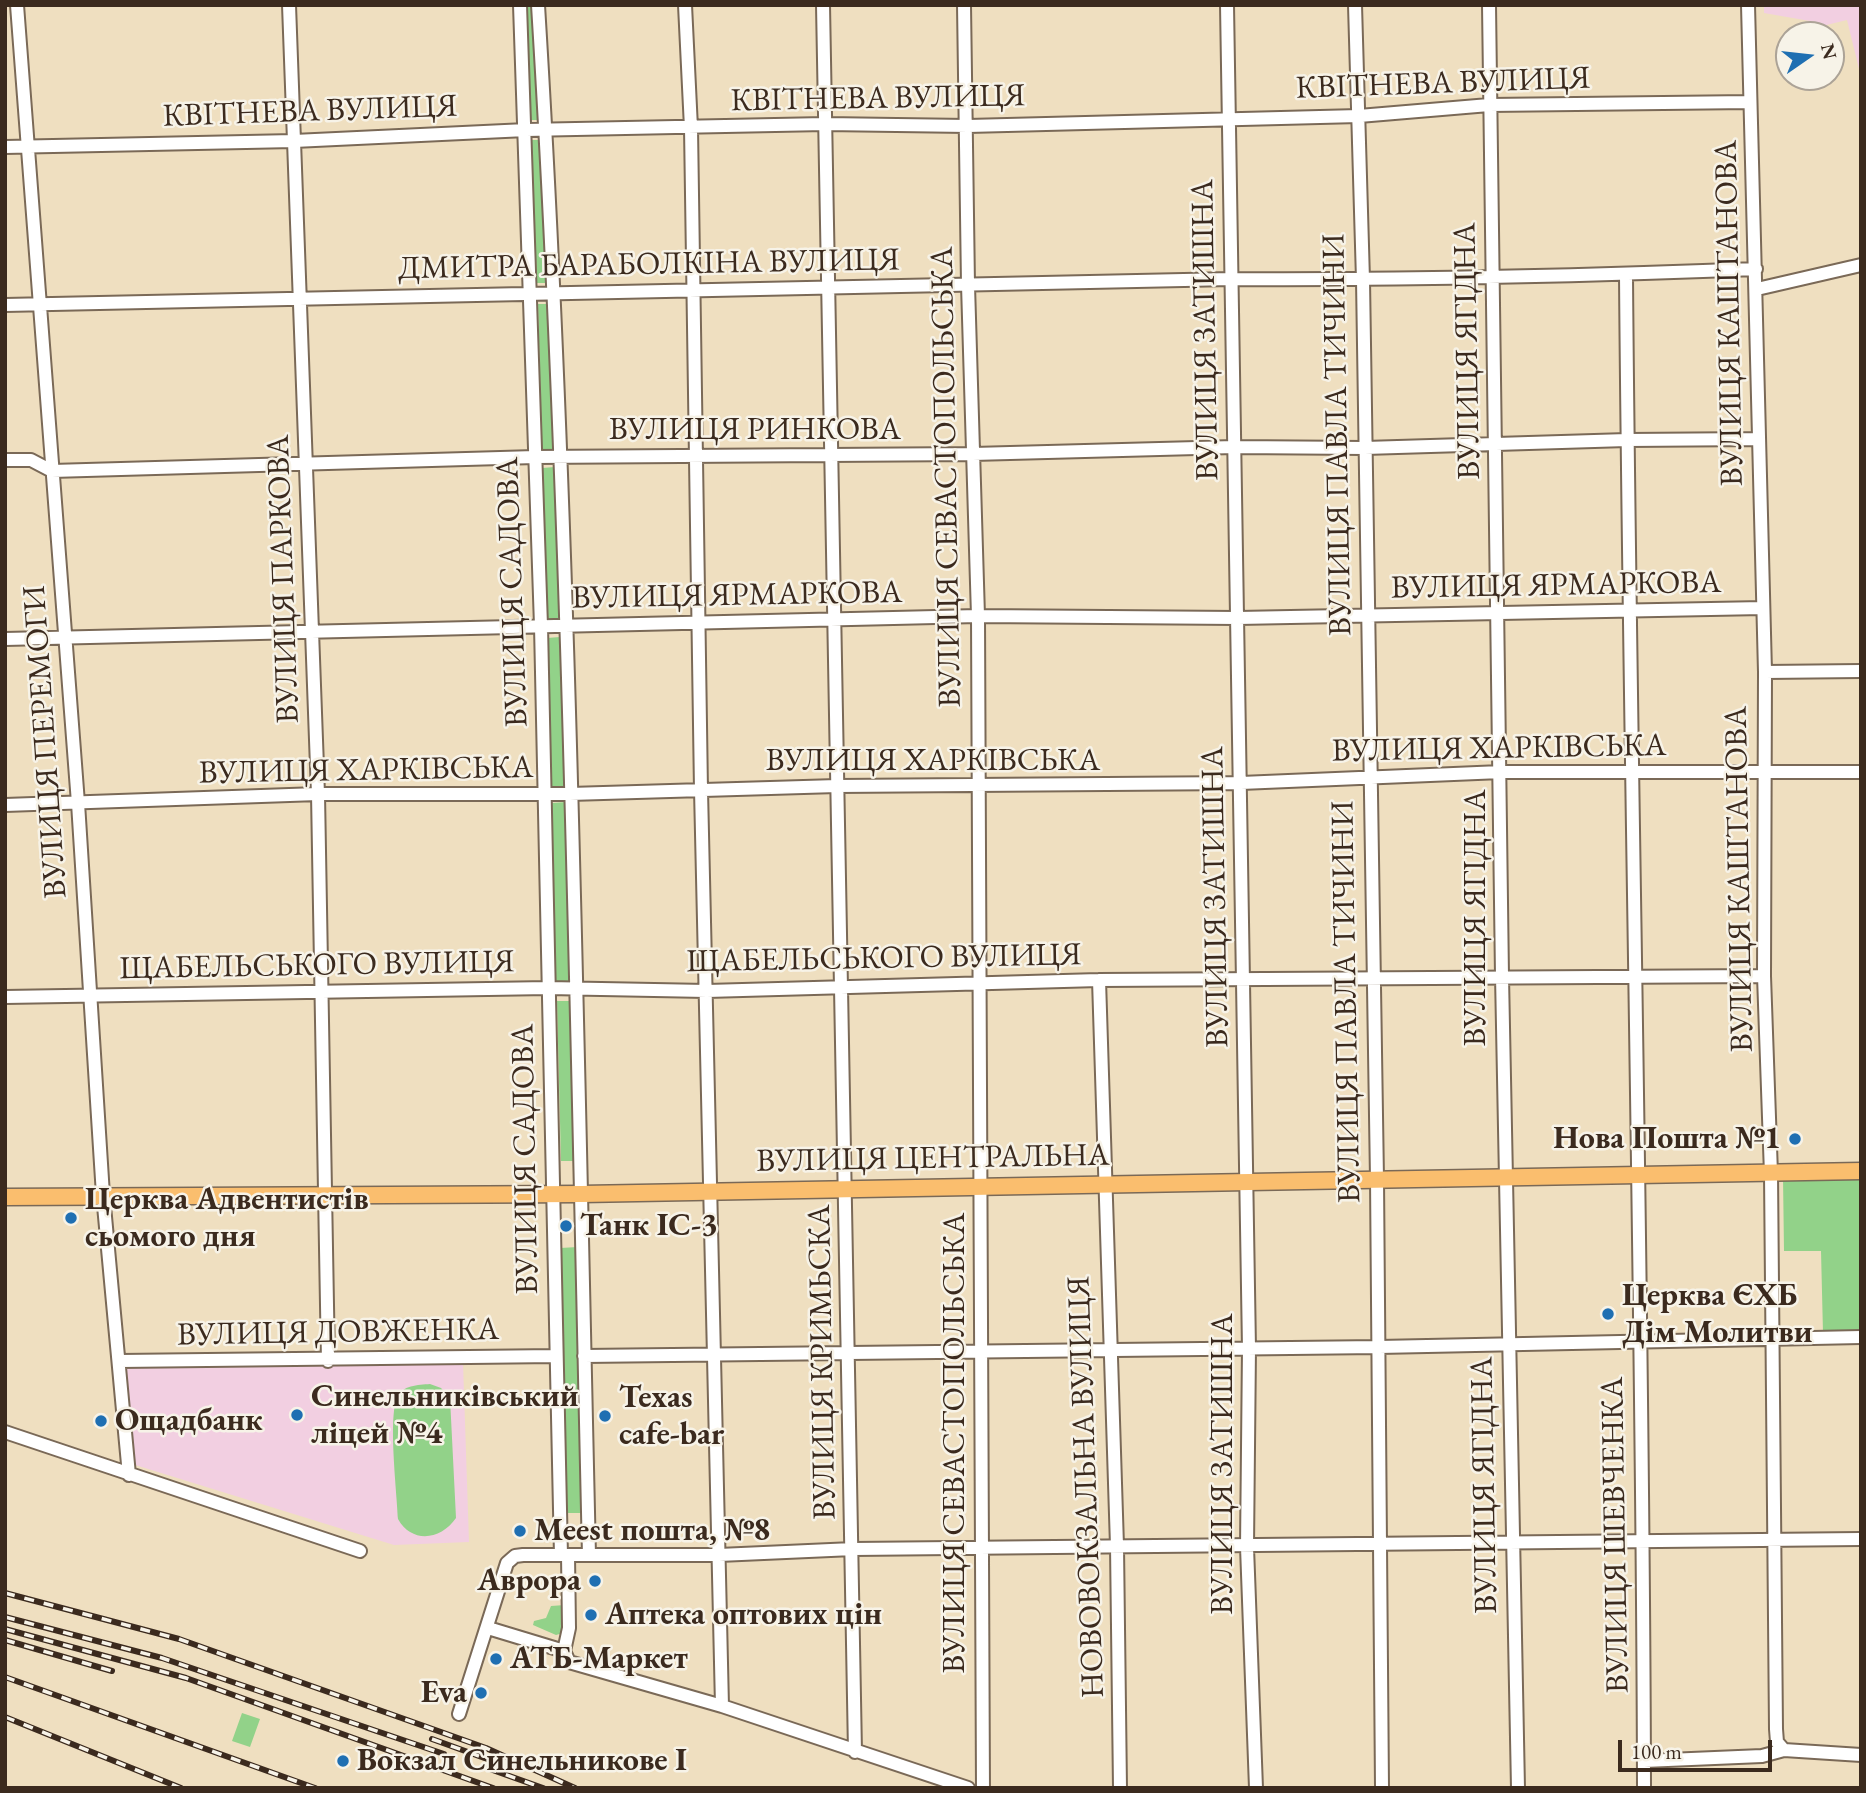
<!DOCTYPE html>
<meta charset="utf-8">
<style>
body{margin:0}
#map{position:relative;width:1866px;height:1793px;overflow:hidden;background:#efdfc0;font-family:"EB Garamond",serif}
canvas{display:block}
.frame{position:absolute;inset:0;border:7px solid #3b2a1e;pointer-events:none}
.north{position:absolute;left:1775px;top:21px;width:70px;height:70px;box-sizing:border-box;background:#f7f3e8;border:2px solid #aca397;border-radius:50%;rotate:76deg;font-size:19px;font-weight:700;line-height:28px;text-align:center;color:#3b2a1e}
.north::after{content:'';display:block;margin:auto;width:24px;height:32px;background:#1f6fb2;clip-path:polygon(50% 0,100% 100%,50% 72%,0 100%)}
.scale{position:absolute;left:1618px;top:1740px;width:154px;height:32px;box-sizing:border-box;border:4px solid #3b2a1e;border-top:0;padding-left:9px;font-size:21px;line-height:24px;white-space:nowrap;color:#3b2a1e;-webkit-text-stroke:5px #f7f3e8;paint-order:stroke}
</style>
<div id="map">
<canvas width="1866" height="1793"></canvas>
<div class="frame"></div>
<div class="north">N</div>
<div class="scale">100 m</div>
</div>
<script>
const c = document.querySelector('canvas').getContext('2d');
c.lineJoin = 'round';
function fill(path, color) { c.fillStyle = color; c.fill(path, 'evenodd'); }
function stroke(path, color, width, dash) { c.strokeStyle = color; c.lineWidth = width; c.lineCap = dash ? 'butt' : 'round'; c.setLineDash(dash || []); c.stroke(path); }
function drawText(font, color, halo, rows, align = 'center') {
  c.font = font + ' "EB Garamond",serif'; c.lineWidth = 5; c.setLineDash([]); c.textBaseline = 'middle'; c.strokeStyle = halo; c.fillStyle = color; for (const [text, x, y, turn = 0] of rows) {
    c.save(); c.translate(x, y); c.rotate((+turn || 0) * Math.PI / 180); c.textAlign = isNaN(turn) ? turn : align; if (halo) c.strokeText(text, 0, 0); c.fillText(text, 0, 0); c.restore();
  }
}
fill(new Path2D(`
 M1764 5H1861V77L1847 20 1814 28 1810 21 1764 13Z
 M463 1363 469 1542 394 1545 132 1464 125 1366Z`), '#f2cfe1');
fill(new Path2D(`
 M524 5H536L542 120H530Z
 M531 140H544L549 283H537Z
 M538 304H551L555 453H542Z
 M555 467 559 619H546L542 468Z
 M560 637 565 786 551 787 547 638Z
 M566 802 569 983H555L552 803Z
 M557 1001H570L576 1161H561Z
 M1861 1175V1332L1823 1333 1821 1251H1784L1783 1177Z
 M578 1247 583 1513H567L560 1248Z
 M430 1384 441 1388 450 1398 456 1518C441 1540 412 1544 398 1519 397 1492 388 1419 397 1398 402 1385 418 1385 430 1384Z
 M565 1605 563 1633 556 1635 533 1625 534 1621 546 1618 551 1606Z
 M242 1713 260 1719 250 1747 232 1741Z`), '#92d289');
const minor = new Path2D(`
 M17 5 78 803 103 1195 129 1475
 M289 5 318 794 328 1361
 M520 5 541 626 561 1555
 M538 5C570 521 577 1039 589 1555
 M685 5 691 128 701 790 722 1706
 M823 5 855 1752
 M964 5 968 285 978 616 983 1788
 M1227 5 1249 1348 1247 1547 1256 1788
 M1355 5 1363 280 1377 1179 1382 1788
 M1489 5 1502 976 1518 1788
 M1748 5 1765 672 1764 976 1771 1174 1776 1729 1777 1742 1784 1750
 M5 147 294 141 526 130 825 124 968 126 1359 116 1489 105 1750 102
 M1626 275C1630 779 1643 1283 1644 1788
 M1757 289 1861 265
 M5 305 1231 279C1406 280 1581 276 1756 269
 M5 460H31L52 471 535 457 973 454 1234 447 1365 448 1627 440 1759 439
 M5 639 978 616 1238 618 1763 608
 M1765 672 1861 671
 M5 805 318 794H570L837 786 1241 783 1501 772H1861
 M1099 980 1117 1546 1120 1788
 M5 997 548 988 707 991 1099 980 1764 976
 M584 1356 1379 1347 1861 1337
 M120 1361 556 1356
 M5 1432 360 1551
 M488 1628 564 1651
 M564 1651 569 1662 722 1706 968 1788
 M564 1651 569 1628 568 1555
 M459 1714 507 1563 515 1556 523 1555H719L853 1549 1861 1539
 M1644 1761 1762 1756 1784 1750 1861 1755`);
const major = new Path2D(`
 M5 1197 582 1194 1861 1171`);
stroke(minor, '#7a6957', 16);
stroke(major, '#7a6957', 19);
stroke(minor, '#fff', 12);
stroke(major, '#fabe6e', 16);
const rail = new Path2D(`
 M5 1593 179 1639 486 1748 575 1788
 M5 1617 162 1658 444 1754
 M5 1629 186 1678 493 1788
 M5 1640 112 1671
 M5 1677 315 1788
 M5 1717 181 1788
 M432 1739 501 1764
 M487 1768 543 1788`);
stroke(rail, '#3b2a1e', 6);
stroke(rail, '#f7f3e8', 3.5, [10]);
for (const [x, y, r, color] of [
 [1795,1139,7,"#1f6fb2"],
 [71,1218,7,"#1f6fb2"],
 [566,1226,7,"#1f6fb2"],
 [1608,1314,7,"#1f6fb2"],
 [297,1415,7,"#1f6fb2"],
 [605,1416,7,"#1f6fb2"],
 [101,1421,7,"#1f6fb2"],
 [520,1531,7,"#1f6fb2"],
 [595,1581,7,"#1f6fb2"],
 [591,1615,7,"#1f6fb2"],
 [496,1659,7,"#1f6fb2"],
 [481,1693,7,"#1f6fb2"],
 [343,1761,7,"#1f6fb2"]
]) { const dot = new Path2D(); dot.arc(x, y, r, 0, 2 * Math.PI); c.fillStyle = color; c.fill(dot); stroke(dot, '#f7f3e8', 2.5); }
drawText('32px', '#3b2a1e', '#f7f3e8', [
 ["КВІТНЕВА ВУЛИЦЯ",1443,84,-2],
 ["КВІТНЕВА ВУЛИЦЯ",878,99,-1],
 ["КВІТНЕВА ВУЛИЦЯ",310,112,-2],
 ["ДМИТРА БАРАБОЛКІНА ВУЛИЦЯ",649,265,-1],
 ["ВУЛИЦЯ КАШТАНОВА",1730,313,-91],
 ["ВУЛИЦЯ ЗАТИШНА",1206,330,-91],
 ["ВУЛИЦЯ ЯГІДНА",1468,351,-91],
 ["ВУЛИЦЯ РИНКОВА",755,430],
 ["ВУЛИЦЯ ПАВЛА ТИЧИНИ",1338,435,-91],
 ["ВУЛИЦЯ СЕВАСТОПОЛЬСЬКА",947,477,-91],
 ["ВУЛИЦЯ ПАРКОВА",284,579,-92],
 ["ВУЛИЦЯ ЯРМАРКОВА",1556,586,-1],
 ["ВУЛИЦЯ САДОВА",513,592,-92],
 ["ВУЛИЦЯ ЯРМАРКОВА",737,596,-1],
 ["ВУЛИЦЯ ПЕРЕМОГИ",46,742,-94],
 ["ВУЛИЦЯ ХАРКІВСЬКА",1499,749,-1],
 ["ВУЛИЦЯ ХАРКІВСЬКА",933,761],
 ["ВУЛИЦЯ ХАРКІВСЬКА",366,771,-1],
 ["ВУЛИЦЯ КАШТАНОВА",1740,879,-91],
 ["ВУЛИЦЯ ЗАТИШНА",1216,897,-91],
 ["ВУЛИЦЯ ЯГІДНА",1476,918,-90],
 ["ЩАБЕЛЬСЬКОГО ВУЛИЦЯ",884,959,-1],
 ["ЩАБЕЛЬСЬКОГО ВУЛИЦЯ",317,966,-1],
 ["ВУЛИЦЯ ПАВЛА ТИЧИНИ",1347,1002,-91],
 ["ВУЛИЦЯ САДОВА",526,1159,-91],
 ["ВУЛИЦЯ ЦЕНТРАЛЬНА",933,1159,-1],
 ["ВУЛИЦЯ ДОВЖЕНКА",338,1333,-1],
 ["ВУЛИЦЯ КРИМЬСКА",823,1362,-91],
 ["ВУЛИЦЯ СЕВАСТОПОЛЬСЬКА",955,1443,-90],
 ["ВУЛИЦЯ ЗАТИШНА",1223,1464,-90],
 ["ВУЛИЦЯ ЯГІДНА",1485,1485,-91],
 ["НОВОВОКЗАЛЬНА ВУЛИЦЯ",1087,1487,-92],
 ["ВУЛИЦЯ ШЕВЧЕНКА",1616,1535,-91]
]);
drawText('bold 32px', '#3b2a1e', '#f7f3e8', [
 ["Нова Пошта №1",1781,1139,"right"],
 ["Церква Адвентистів",85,1200],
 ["сьомого дня",85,1237],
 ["Танк ІС-3",580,1226],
 ["Церква ЄХБ",1622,1296],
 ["Дім Молитви",1622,1333],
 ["Синельниківський",311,1397],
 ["ліцей №4",311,1434],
 ["Texas",619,1398],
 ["cafe-bar",619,1435],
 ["Ощадбанк",115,1421],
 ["Meest пошта, №8",534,1531],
 ["Аврора",581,1581,"right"],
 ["Аптека оптових цін",605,1615],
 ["АТБ-Маркет",510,1659],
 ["Eva",467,1693,"right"],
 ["Вокзал Синельникове І",357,1761]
], 'left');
</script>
